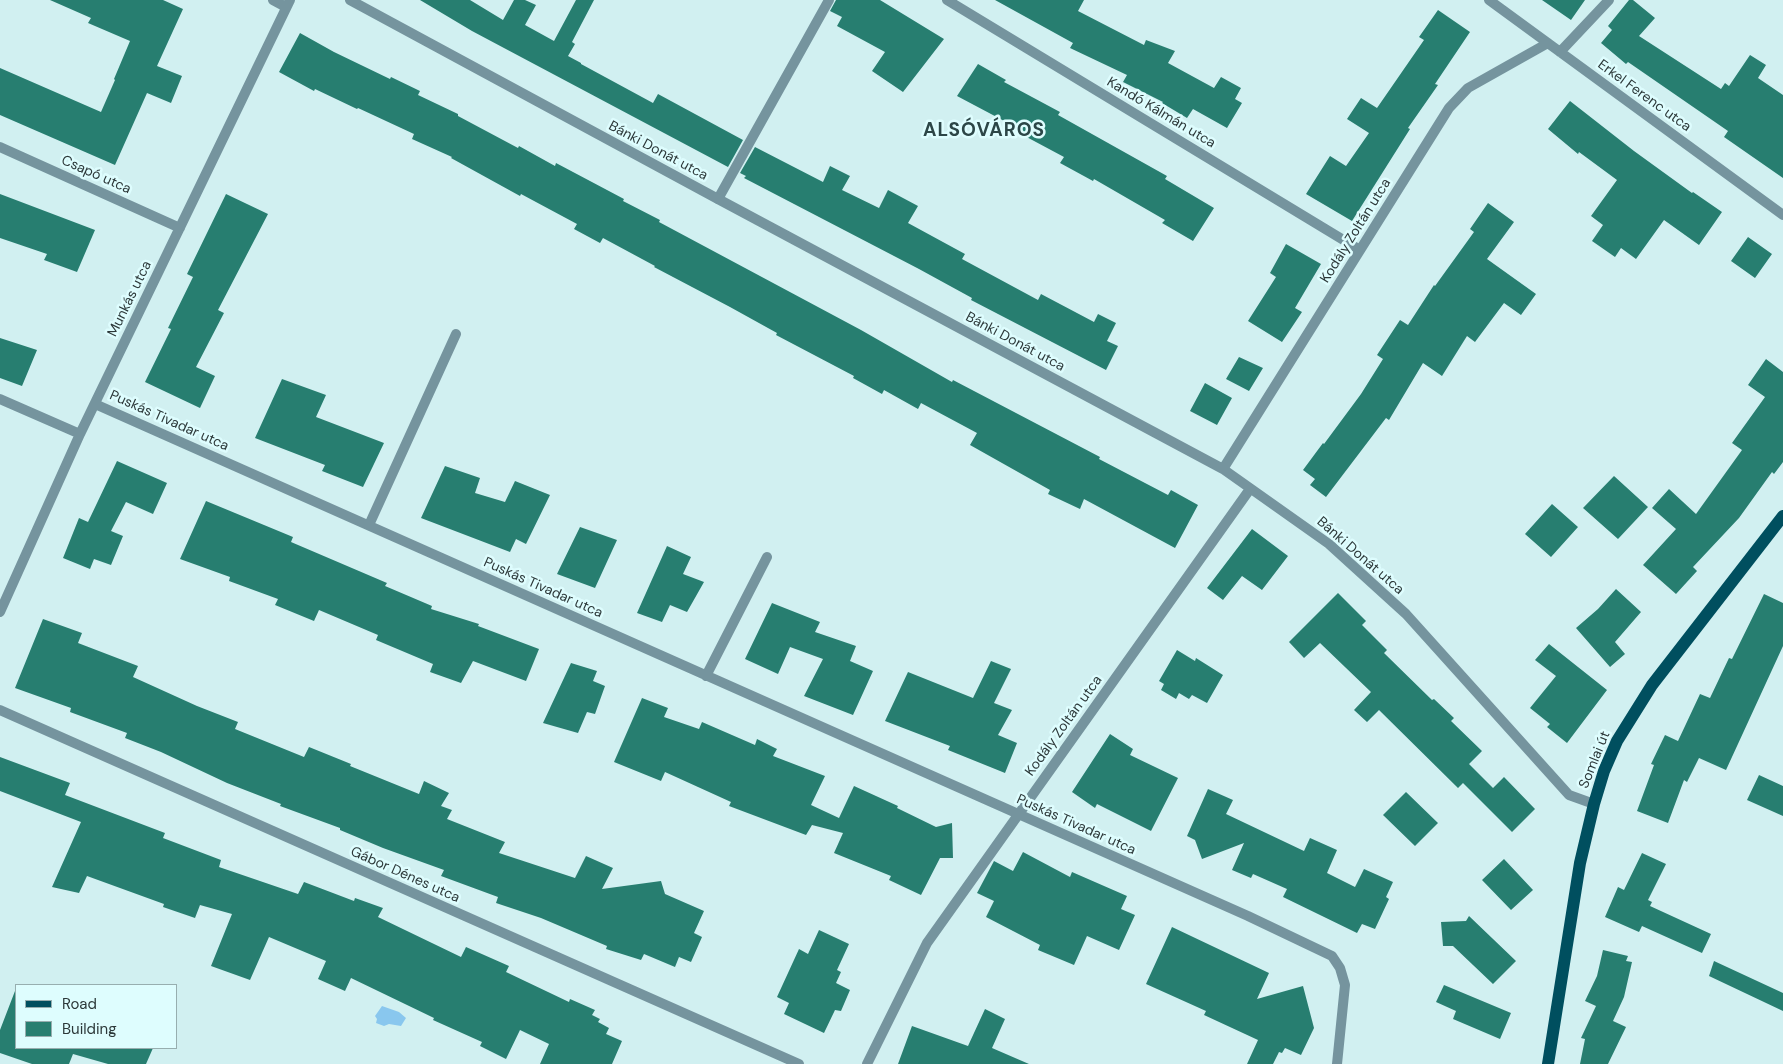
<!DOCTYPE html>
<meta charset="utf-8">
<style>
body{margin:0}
#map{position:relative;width:1783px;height:1064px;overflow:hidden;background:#d1f0f1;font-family:"DM Sans",sans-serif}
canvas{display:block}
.legend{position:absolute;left:15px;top:984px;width:162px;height:65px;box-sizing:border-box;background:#defdfe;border:1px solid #97aeaf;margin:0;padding:6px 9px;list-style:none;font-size:15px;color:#2c3839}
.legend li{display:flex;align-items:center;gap:10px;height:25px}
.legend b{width:25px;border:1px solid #97aeaf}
</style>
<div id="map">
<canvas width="1783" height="1064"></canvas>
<ul class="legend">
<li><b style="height:6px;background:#004f5f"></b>Road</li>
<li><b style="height:14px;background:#277e70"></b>Building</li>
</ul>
</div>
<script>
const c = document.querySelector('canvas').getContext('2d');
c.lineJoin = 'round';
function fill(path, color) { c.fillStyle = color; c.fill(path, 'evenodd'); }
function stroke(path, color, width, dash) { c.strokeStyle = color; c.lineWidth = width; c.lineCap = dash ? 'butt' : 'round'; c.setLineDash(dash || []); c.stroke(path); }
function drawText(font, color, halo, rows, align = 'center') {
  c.font = font + ' "DM Sans",sans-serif'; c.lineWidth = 5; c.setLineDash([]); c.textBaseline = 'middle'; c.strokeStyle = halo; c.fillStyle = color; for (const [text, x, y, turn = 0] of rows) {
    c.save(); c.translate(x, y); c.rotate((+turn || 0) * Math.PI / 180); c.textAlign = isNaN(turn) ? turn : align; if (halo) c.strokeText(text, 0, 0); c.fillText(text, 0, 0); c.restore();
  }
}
fill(new Path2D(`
 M382 1006 399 1012 406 1018 401 1026 389 1024 384 1026 376 1023 377 1019 375 1016Z`), '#89c7ee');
fill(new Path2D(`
 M50 0H163L183 9 157 66 182 76 171 103 147 93 115 165 0 115V68L101 112 115 80 114 79 130 41 88 23 91 18Z
 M420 0H470L503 20 514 0H525L536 5 525 25 554 41 576 0H594L572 42 575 44 568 56 581 63V64L653 103 658 94 743 140 728 167 472 31Z
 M836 0H880L944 39 903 92 872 71 885 52 837 26 842 17 830 11Z
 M995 0H1084L1078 11 1144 45 1146 40 1175 51 1168 63 1214 88 1221 77 1241 88 1235 99 1242 103 1227 128 1193 109 1187 118 1162 103 1163 102 1123 82 1127 75 1070 48 1073 43Z
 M1542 0H1585L1571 20Z
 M1629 0H1633L1655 18 1639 36 1721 89 1725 83 1729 86 1750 55 1766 65 1758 78 1783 95V178L1724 137 1728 131 1628 62 1626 64 1601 43 1612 30 1608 26Z
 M1438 10 1470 32 1435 84 1438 85 1408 128 1410 129 1352 221 1306 194 1330 156 1346 166 1369 133 1347 119 1361 98 1377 108 1424 40 1419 37Z
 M300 33 334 52 390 79 391 77 420 91 418 95 458 114V116L518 148 519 146 555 166 556 163 624 199 623 201 660 220 659 222 861 330 952 382 953 380 1100 457 1099 459 1168 495 1171 490 1198 505 1175 548 1084 499 1080 509 1048 494 1050 490 970 445 977 433 921 403 918 409 884 390 882 394 853 378 854 376 776 335 777 333 730 307 654 267 655 266 603 238 600 243 574 229 577 224 521 194 520 196 451 158 452 157 412 139 414 134 358 108 357 109 315 89 314 91 279 72Z
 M978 64 1006 80 1004 82 1060 112 1058 115 1167 176 1165 179 1214 208 1193 241 1162 223 1165 220 1094 179 1093 181 1060 163 1064 157 1006 126 1008 123 957 96Z
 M1570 101 1634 151 1692 193 1693 192 1722 212 1699 245 1664 220 1636 259 1621 248 1615 257 1592 241 1603 225 1591 216 1617 180 1579 152 1578 154 1548 129Z
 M755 147 823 182 830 166 850 176 842 190 879 208 888 190 918 206 908 223 965 254 962 259 1038 300 1041 294 1094 322 1098 314 1116 323 1107 341 1118 346 1106 370 971 300 972 298 919 269 744 178 746 176 740 173Z
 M0 194 95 230 77 272 44 260 47 254 0 238Z
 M226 194 268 214 218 310 224 313 196 367 215 376 200 408 145 382 171 329 168 328 193 277 187 274Z
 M1488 203 1514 222 1487 259 1536 294 1521 315 1504 303 1475 342 1467 336 1442 376 1423 363 1389 420 1386 418 1326 497 1310 485 1315 479 1303 470 1323 443 1324 444 1361 394 1383 359 1377 355 1400 320 1408 325 1434 285 1435 286 1474 232 1470 229Z
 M1748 237 1772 254 1755 278 1731 261Z
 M1286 244 1321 264 1295 308 1302 312 1282 342 1248 321 1276 277 1270 273Z
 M0 338 37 350 22 386 0 378Z
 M1239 357 1263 368 1249 391 1226 379Z
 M1766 359 1783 372V462L1774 474 1772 472 1739 518 1693 567 1697 571 1676 594 1643 565 1676 529 1652 508 1669 489 1696 514 1742 450 1732 443 1765 397 1748 385Z
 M282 379 326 395 316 417 384 443 363 487 322 471 325 465 255 438Z
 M1205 383 1232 398 1217 425 1190 411Z
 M117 461 167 483 153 514 126 502 111 531 123 536 111 565 94 559 90 569 63 558 79 518 88 522Z
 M445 466 480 478 475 493 505 502 515 481 550 495 526 544 516 539 510 552 421 518Z
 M1614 476 1648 507 1618 539 1583 508Z
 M206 501 293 537 291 542 387 583 385 586 432 606 431 609 479 624 478 626 539 649 526 681 473 661 461 683 430 672 433 664 376 640 378 635 319 610 314 621 275 605 278 599 229 581 230 577 180 559Z
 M1552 504 1578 527 1551 557 1525 534Z
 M580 527 617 540 595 588 557 574Z
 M1252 529 1288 556 1262 590 1242 576 1223 600 1207 588Z
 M667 546 691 557 683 574 704 582 687 612 670 605 662 622 637 613Z
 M1616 589 1641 612 1615 642 1625 654 1610 667 1576 628 1598 609Z
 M1338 593 1366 621 1362 625 1387 650 1384 653 1432 700 1434 699 1454 718 1451 721 1482 751 1469 764 1493 788 1504 777 1535 809 1512 832 1463 783 1458 788 1379 710 1367 722 1354 710 1371 692 1320 643 1304 658 1289 642Z
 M1764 594 1783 603V646L1726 770 1699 758 1687 782 1684 780 1668 823 1637 811 1654 765 1651 764 1665 735 1678 741 1700 694 1710 698 1729 658 1732 659Z
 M772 603 820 622 815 632 856 646 850 661 873 671 853 715 804 696 823 659 790 647 778 674 745 659Z
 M43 619 82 633 78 643 138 666 133 677 197 706 238 722 235 729 304 757 309 747 351 764 350 766 419 794 424 781 449 793 441 806 452 810 447 819 505 842 499 853 575 878 586 856 613 868 602 889 661 881 665 894 704 911 694 933 702 937 691 962 679 957 675 967 644 954 641 960 606 949 607 946 541 918 496 903 498 897 441 876 444 870 383 848 340 830V828L280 806 281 804 227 783 161 752 125 738 127 733 70 712 71 708 15 688Z
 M1549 644 1607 690 1567 743 1547 727 1550 724 1530 708 1556 676 1535 660Z
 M1177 650 1195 661 1196 658 1223 675 1207 703 1192 695 1189 699 1179 693 1176 699 1161 690 1164 684 1159 681Z
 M991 661 1011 669 994 703 1012 710 998 735 1017 743 1005 773 948 750 950 746 885 721 908 672 973 698Z
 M571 663 597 671 593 681 605 686 595 714 587 712 578 733 543 723Z
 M642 698 668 708 664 717 699 729 702 722 755 745 757 739 777 749 773 756 825 776 811 805 839 818 854 786 898 806 897 808 936 827 952 823 953 858H940L921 895 889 880 891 876 834 853 843 833 812 825 806 835 729 806 731 802 665 772 661 781 614 762Z
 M1110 734 1133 749 1130 755 1178 778 1151 831 1097 804 1095 808 1072 792Z
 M0 757 70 783 65 795 165 833 163 838 221 860 219 867 298 894 304 882 354 901 355 898 383 908 378 917 461 957 466 947 509 966 506 972 569 1002 570 999 595 1010 592 1015 600 1019 598 1022 609 1028 606 1034 622 1041 612 1064H540L549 1044 520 1030 506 1059 480 1046 482 1042 433 1020 434 1018 351 978 345 991 318 979 326 961 269 937 250 980 211 966 232 914 200 905 195 918 163 907 164 904 87 876 79 893 52 887 81 822 0 791Z
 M1759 775 1783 786V816L1747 800Z
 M1208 789 1233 800 1226 814 1304 851 1310 838 1337 850 1327 873 1355 887 1364 869 1393 882 1386 897 1389 899 1375 929 1362 924 1357 933 1283 897 1287 889 1253 874 1251 878 1232 870 1244 843 1202 859 1195 840 1187 836Z
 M1406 792 1438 823 1415 846 1383 815Z
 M1023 852 1070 877 1072 872 1127 896 1121 909 1135 915 1119 950 1087 936 1074 965 1038 950 1040 945 986 917 994 901 977 893 994 861 1013 871Z
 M1642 853 1666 864 1648 900 1652 902 1650 906 1711 934 1702 953 1642 926 1639 932 1605 917 1618 887 1624 890Z
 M1504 859 1533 890 1511 910 1482 880Z
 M1469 916 1516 961 1493 984 1453 946H1443L1441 922 1466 921Z
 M1172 927 1269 973 1257 999 1303 986 1314 1028 1301 1055 1285 1048 1282 1053 1279 1052 1273 1064H1247L1258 1040 1204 1015 1206 1011 1146 984Z
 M819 930 849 944 837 970 841 972 836 983 850 990 841 1011 835 1010 824 1033 784 1014 789 1003 777 997 799 949 808 954Z
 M1603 950 1628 956 1626 961 1632 962 1624 997 1613 1021 1626 1027 1608 1064H1580L1585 1039 1581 1038 1596 1006 1585 1001 1597 976Z
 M1714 961 1783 993V1011L1709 976Z
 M1444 985 1511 1013 1500 1039 1453 1019 1456 1011 1436 1002Z
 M15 991H16V1048H153L146 1064H108L73 1054 69 1064H32L0 1053V1030Z
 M985 1009 1005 1019 992 1048 1029 1064H898L912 1026 968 1046Z`), '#277e70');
stroke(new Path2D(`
 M718 199 829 0`), '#75949e', 10);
stroke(new Path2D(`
 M273 0 286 7
 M350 0 718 199 1223 469 1329 544 1406 614 1569 795 1594 804
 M947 0 1360 250
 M1489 0 1783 215
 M1560 52 1609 0
 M0 147 180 228
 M0 399 80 434
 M95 404 1248 916 1332 956 1340 968 1345 985 1337 1064
 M1223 469 1449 108 1468 88 1548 43
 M369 525 456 334
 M0 612 80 434 290 0
 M706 676 767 557
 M0 710 799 1064
 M867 1064 927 943 1250 489`), '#75949e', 10);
stroke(new Path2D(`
 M1548 1064 1580 863 1594 804 1604 771 1617 741 1652 685 1783 516`), '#004f5f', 12);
drawText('14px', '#2c3839', '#defdfe', [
 ["Erkel Ferenc utca",1644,96,36],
 ["Kandó Kálmán utca",1161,113,31],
 ["Bánki Donát utca",658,151,28],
 ["Csapó utca",96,175,24],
 ["Kodály Zoltán utca",1356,231,-58],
 ["Munkás utca",130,299,-64],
 ["Bánki Donát utca",1015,342,28],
 ["Puskás Tivadar utca",169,421,24],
 ["Bánki Donát utca",1360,556,41],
 ["Puskás Tivadar utca",543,588,24],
 ["Kodály Zoltán utca",1064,726,-54],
 ["Somlai út",1595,760,-68],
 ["Puskás Tivadar utca",1076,825,24],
 ["Gábor Dénes utca",405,875,24]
]);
c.letterSpacing = '1px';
drawText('bold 19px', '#2c4647', '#defdfe', [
 ["ALSÓVÁROS",984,131]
]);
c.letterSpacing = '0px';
</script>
